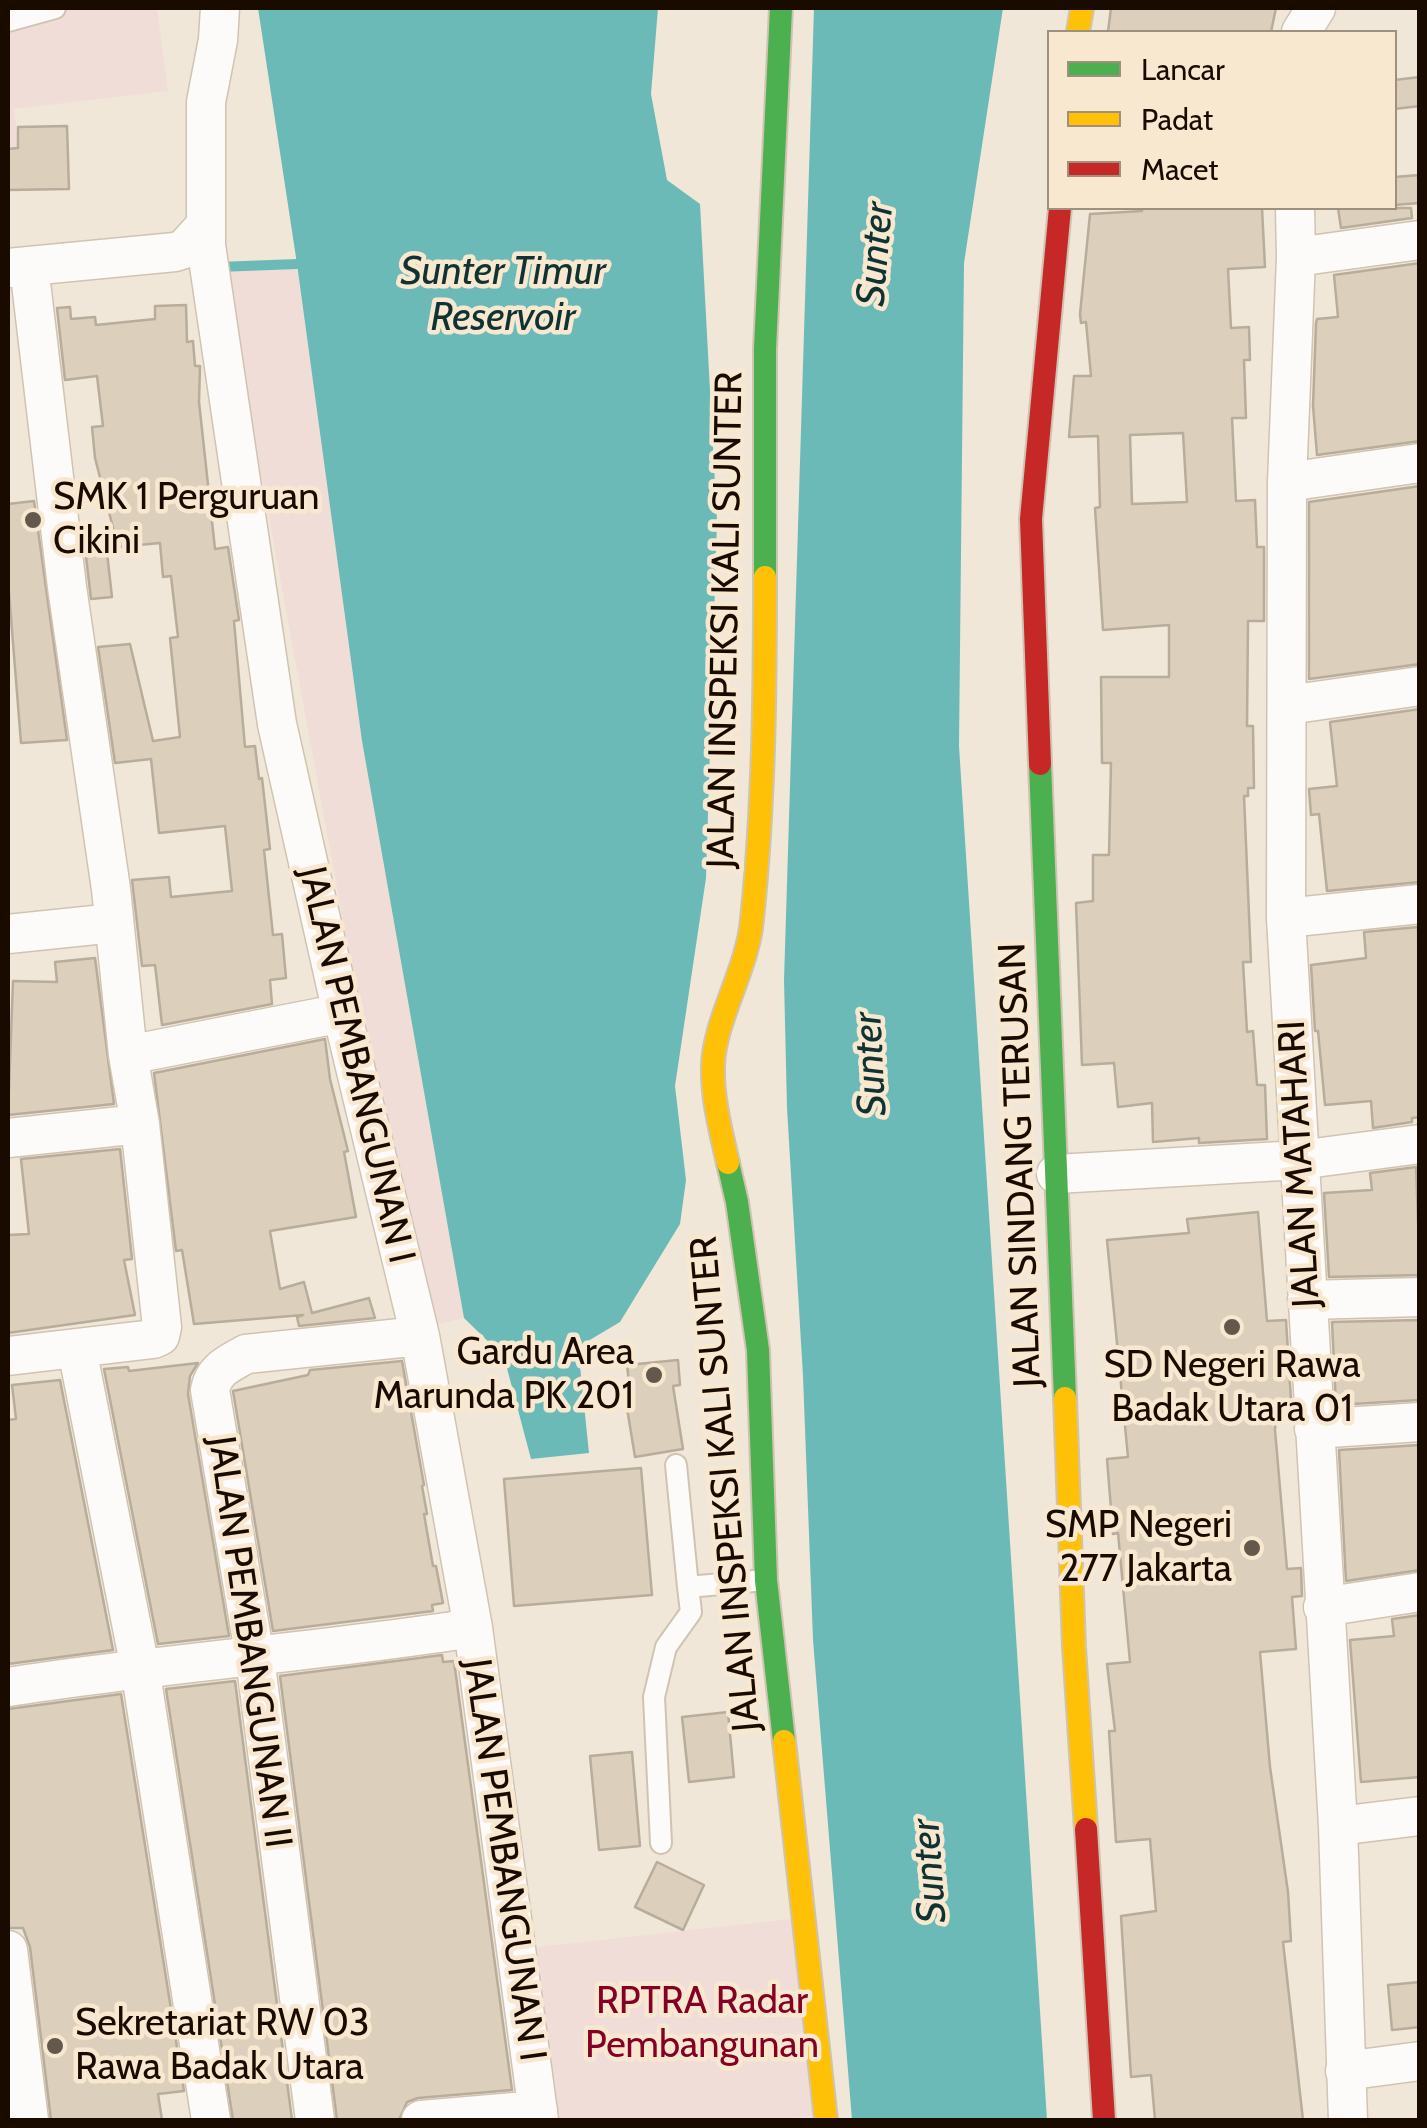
<!DOCTYPE html>
<style>
body{margin:0}
#map{position:relative;width:1427px;height:2128px;overflow:hidden;background:#f0e7d9;font-family:Cabin,sans-serif}
canvas{display:block}
.frame{position:absolute;inset:0;border:10px solid #190b00;pointer-events:none}
.legend{position:absolute;left:1047px;top:30px;width:350px;height:180px;box-sizing:border-box;background:#f9e8d0;border:2px solid #9f907d;margin:0;padding:12px 18px;list-style:none;font-size:30px;color:#190b00}
.legend li{display:flex;align-items:center;gap:20px;height:50px}
.legend b{width:50px;border:2px solid #9f907d}
</style>
<div id="map">
<canvas width="1427" height="2128"></canvas>
<div class="frame"></div>
<ul class="legend">
<li><b style="height:12px;background:#4caf50"></b>Lancar</li>
<li><b style="height:12px;background:#ffc107"></b>Padat</li>
<li><b style="height:12px;background:#c62828"></b>Macet</li>
</ul>
</div>
<script>
const c = document.querySelector('canvas').getContext('2d');
c.lineJoin = 'round';
function fill(path, color) { c.fillStyle = color; c.fill(path, 'evenodd'); }
function stroke(path, color, width, dash) { c.strokeStyle = color; c.lineWidth = width; c.lineCap = dash ? 'butt' : 'round'; c.setLineDash(dash || []); c.stroke(path); }
function drawText(font, color, halo, rows, align = 'center') {
  c.font = font + ' Cabin,sans-serif'; c.lineWidth = 9; c.setLineDash([]); c.textBaseline = 'middle'; c.strokeStyle = halo; c.fillStyle = color; for (const [text, x, y, turn = 0] of rows) {
    c.save(); c.translate(x, y); c.rotate((+turn || 0) * Math.PI / 180); c.textAlign = isNaN(turn) ? turn : align; if (halo) c.strokeText(text, 0, 0); c.fillText(text, 0, 0); c.restore();
  }
}
fill(new Path2D(`
 M8 8H157L168 91 14 109 19 155 8 156Z
 M297 264 362 741 464 1318 418 1329 223 267Z
 M791 1919 813 2116 775 2120H548L529 1948Z`), '#f0ddd7');
fill(new Path2D(`
 M258 8H658L651 94 667 180 700 204 717 521 706 878 675 1086 686 1180 680 1224 620 1322 578 1347 589 1453 531 1459 504 1357 464 1318 362 741 297 264Z
 M814 8H1003L964 263 959 746 1047 2120H852L813 1640 803 1376 787 1108 784 980Z`), '#6cbab7');
stroke(new Path2D(`
 M218 267 297 264`), '#6cbab7', 10);
const building = new Path2D(`
 M1111 8H1276L1271 32H1108Z
 M1420 77V106L1394 109V80Z
 M67 126 69 189 8 190V149L18 148V127Z
 M1420 175V203L1394 205V177Z
 M1142 208H1262L1265 267 1228 269 1231 328 1249 327 1250 360H1244L1246 418H1232L1236 501 1255 500 1257 547H1264V621H1248L1247 726H1253L1254 788H1248V796H1244L1251 962H1243L1247 1032 1253 1031 1257 1085H1265L1267 1139 1199 1143V1138L1153 1142 1152 1103 1118 1107 1114 1063 1082 1065 1076 903 1093 901V855H1109L1111 763H1102L1101 677H1169V625L1103 630 1095 508 1100 507 1098 436 1069 437 1074 376H1091L1086 322 1081 323 1080 314 1090 214 1142 211ZM1183 433 1187 502 1132 504 1130 435Z
 M1338 208H1411L1412 218 1341 228Z
 M1420 263V441L1317 455 1313 406 1316 323 1317 319 1338 317 1334 275Z
 M186 305 187 342 193 341 195 366H200L199 402 215 549 228 547 239 620 234 621 245 747 255 746 259 779 262 778 270 849 264 850 273 935 282 934 286 978 270 980 272 1004 162 1025 155 965 142 966 132 880 169 877 171 897 232 891 225 826 159 833 151 759 115 763 98 647 130 644 153 741 180 737 170 638 178 637 171 576 163 577 160 543 118 547 95 458 92 427 103 426 97 376 65 380 57 308 70 307 71 319 95 317 96 325 155 319V306Z
 M1420 486V664L1309 679V502Z
 M34 501 67 740 21 743 8 580V504Z
 M105 535 112 597 91 599 84 540Z
 M1420 709V882L1327 891 1319 814 1311 815 1309 789 1337 786 1330 722Z
 M1418 927 1420 1117 1412 1118V1122L1373 1128 1371 1101 1325 1105 1318 1031H1315L1311 965 1366 958 1364 932Z
 M95 958 114 1104 8 1115 13 981 57 982 55 962Z
 M325 1039 330 1079 348 1151 344 1152 356 1217 270 1231 280 1289 304 1282 312 1313 369 1298 375 1318 299 1326 297 1317 303 1315 194 1324 182 1250 176 1251 154 1073Z
 M120 1149 132 1259 124 1260 135 1315 8 1333V1235L29 1234 21 1159Z
 M1416 1167 1420 1275 1329 1277 1324 1193 1372 1190 1370 1173Z
 M1258 1212 1267 1321 1286 1320 1292 1417 1276 1418 1275 1430 1287 1569 1301 1568 1302 1596 1292 1597 1296 1649 1260 1652 1270 1767 1288 1892 1291 1941 1283 1942 1303 2120H1155L1151 2075 1131 2077 1121 1916 1156 1911 1150 1839 1116 1842 1109 1731H1115L1107 1664 1130 1662 1118 1533 1113 1534 1107 1459 1128 1457 1107 1240 1189 1233 1187 1219Z
 M1420 1320 1419 1400 1336 1405 1332 1322Z
 M678 1360 680 1385 673 1386 683 1449 635 1457 626 1402 631 1401 627 1365Z
 M402 1361 424 1485 422 1486 427 1514H424L433 1566H436L443 1603 432 1605 433 1611 273 1631 233 1391 308 1375 310 1370Z
 M198 1363 190 1376 188 1394 229 1636 158 1644 104 1369 128 1367 129 1371Z
 M60 1380 113 1650 8 1664V1420L16 1419 12 1385Z
 M1420 1445V1570L1346 1581 1339 1450Z
 M641 1468 652 1595 514 1606 504 1479Z
 M1420 1615V1777L1361 1782 1350 1640 1394 1636 1392 1619Z
 M442 1655 443 1662 454 1661 512 2090 418 2098 407 2102 399 2120H337L280 1676Z
 M235 1681 292 2120H233L166 1689Z
 M121 1694 184 2091 158 2094 162 2120H51L30 1947 23 1928H8V1709Z
 M728 1712 734 1777 689 1782 682 1717Z
 M632 1752 640 1846 599 1850 590 1756Z
 M657 1862 704 1885 683 1930 635 1907Z
 M1420 1982V2027L1392 2030 1388 1985Z`);
fill(building, '#dccfbb');
stroke(building, '#b8ad9b', 2.5);
const lane = new Path2D(`
 M8 21 55 8
 M676 1465 688 1587
 M661 1843 654 1697 666 1647 691 1612 688 1587 765 1580`);
const street = new Path2D(`
 M220 8 218 40 206 102V245L277 724 342 1013 420 1336 473 1628 539 2120
 M1301 32 1316 8
 M1295 208 1296 257 1287 482 1286 918 1338 1826 1348 2120
 M1296 257 1420 240
 M8 268 175 252 184 249 205 226
 M1287 482 1420 463
 M1288 705 1420 686
 M1286 918 1420 904
 M8 934 114 923
 M128 1055 342 1013
 M8 1138 140 1124
 M1056 1174 1299 1160 1420 1144
 M1307 1300 1420 1297
 M77 1349 140 1668 211 2120
 M8 1356 153 1339 160 1336 162 1327 140 1124 128 1055 111 889 67 587 29 266
 M1314 1429 1420 1422
 M1323 1607 1420 1592
 M8 1687C162 1663 318 1652 473 1628
 M1338 1826 1420 1816
 M8 1950 29 2120
 M1345 2071 1420 2061
 M315 2120 255 1658 210 1390C214 1369 229 1364 246 1354L420 1336
 M421 2120 538 2110`);
const fast = new Path2D(`
 M765 577V349L781 8
 M1040 764 1065 1398
 M728 1163 737 1202 758 1350 766 1580 784 1741`);
const slow = new Path2D(`
 M1078 32 1082 8
 M728 1163C721 1132 712 1098 713 1066 714 1020 748 969 752 919 764 805 765 691 765 577
 M1065 1398 1074 1647 1086 1829
 M784 1741 826 2120`);
const jam = new Path2D(`
 M1040 764 1031 519 1060 208
 M1086 1829 1104 2120`);
stroke(lane, '#d0c4b1', 24);
stroke(street, '#d0c4b1', 41);
stroke(fast, '#d0c4b1', 26);
stroke(slow, '#d0c4b1', 26);
stroke(jam, '#d0c4b1', 26);
stroke(lane, '#fdfbf9', 20);
stroke(street, '#fdfbf9', 38);
stroke(fast, '#4caf50', 22);
stroke(slow, '#ffc107', 22);
stroke(jam, '#c62828', 22);
for (const [x, y, r, color] of [
 [33,520,10,"#64584c"],
 [1232,1327,10,"#64584c"],
 [654,1375,10,"#64584c"],
 [1252,1548,10,"#64584c"],
 [55,2046,10,"#64584c"]
]) { const dot = new Path2D(); dot.arc(x, y, r, 0, 2 * Math.PI); c.fillStyle = color; c.fill(dot); stroke(dot, '#f9e8d0', 4); }
drawText('38px', '#190b00', '#f9e8d0', [
 ["SMK 1 Perguruan",53,498],
 ["Cikini",53,542],
 ["Gardu Area",634,1353,"right"],
 ["Marunda PK 201",634,1397,"right"],
 ["SD Negeri Rawa",1232,1366,"center"],
 ["Badak Utara 01",1232,1410,"center"],
 ["SMP Negeri",1232,1526,"right"],
 ["277 Jakarta",1232,1570,"right"],
 ["Sekretariat RW 03",75,2024],
 ["Rawa Badak Utara",75,2068]
], 'left');
drawText('38px', '#190b00', '#f9e8d0', [
 ["JALAN INSPEKSI KALI SUNTER",726,620,-89],
 ["JALAN PEMBANGUNAN I",356,1065,77],
 ["JALAN MATAHARI",1300,1164,-93],
 ["JALAN SINDANG TERUSAN",1021,1165,-92],
 ["JALAN INSPEKSI KALI SUNTER",726,1484,-95],
 ["JALAN PEMBANGUNAN II",249,1642,82],
 ["JALAN PEMBANGUNAN I",504,1860,82]
]);
drawText('38px', '#850024', '#f9e8d0', [
 ["RPTRA Radar",702,2002],
 ["Pembangunan",702,2046]
]);
drawText('italic 40px', '#0f3232', '#f9e8d0', [
 ["Sunter",876,254,-85],
 ["Sunter Timur",503,272],
 ["Reservoir",503,318],
 ["Sunter",871,1064,-93],
 ["Sunter",930,1871,-94]
]);
</script>
